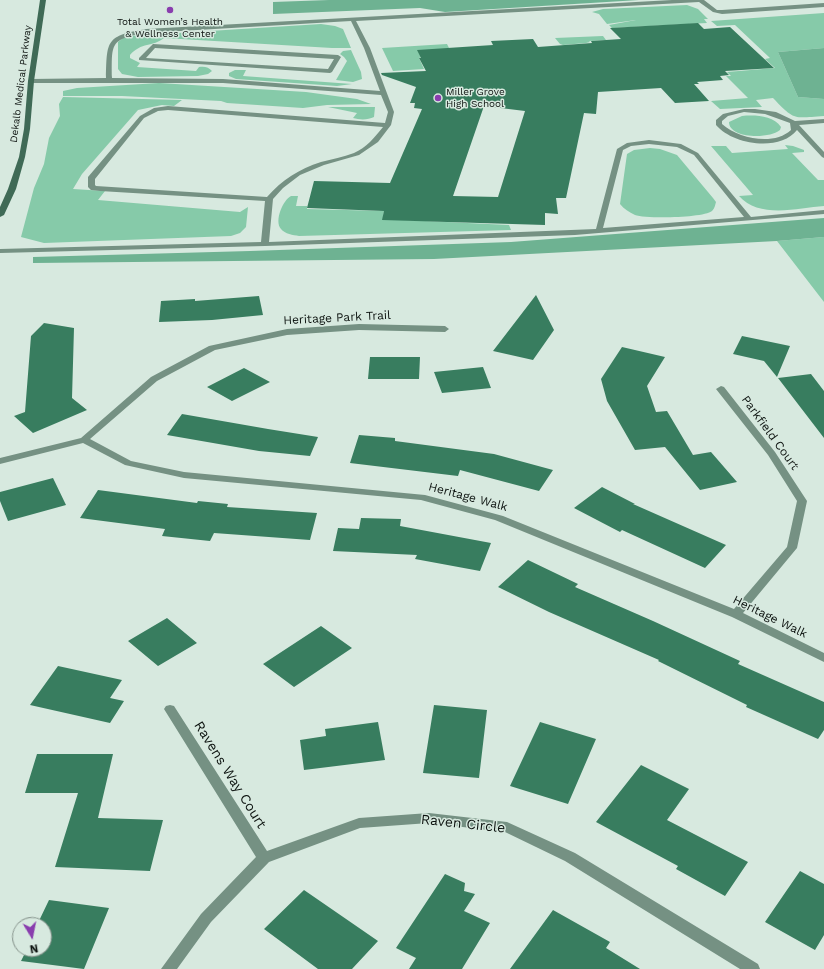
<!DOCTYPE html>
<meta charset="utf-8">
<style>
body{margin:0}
#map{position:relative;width:824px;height:969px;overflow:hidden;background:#d7e9df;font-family:"Work Sans",sans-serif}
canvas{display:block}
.north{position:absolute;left:12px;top:917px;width:40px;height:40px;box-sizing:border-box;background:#d7e9df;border:1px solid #86938c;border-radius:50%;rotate:170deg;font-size:11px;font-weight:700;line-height:16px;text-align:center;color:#0c120f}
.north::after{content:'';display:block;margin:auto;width:14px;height:18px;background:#893dae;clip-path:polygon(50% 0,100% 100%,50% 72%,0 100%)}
</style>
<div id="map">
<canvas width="824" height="969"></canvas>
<div class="north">N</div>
</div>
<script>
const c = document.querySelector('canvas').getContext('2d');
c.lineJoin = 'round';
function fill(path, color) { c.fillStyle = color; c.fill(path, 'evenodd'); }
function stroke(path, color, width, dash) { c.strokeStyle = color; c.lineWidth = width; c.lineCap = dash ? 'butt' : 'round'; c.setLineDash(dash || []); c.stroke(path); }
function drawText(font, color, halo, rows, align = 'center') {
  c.font = font + ' "Work Sans",sans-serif'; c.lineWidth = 3; c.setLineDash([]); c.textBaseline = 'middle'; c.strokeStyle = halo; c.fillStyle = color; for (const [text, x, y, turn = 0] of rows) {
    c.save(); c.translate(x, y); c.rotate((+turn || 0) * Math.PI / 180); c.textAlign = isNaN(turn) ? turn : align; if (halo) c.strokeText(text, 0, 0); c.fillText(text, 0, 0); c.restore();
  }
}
fill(new Path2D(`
 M687 5 698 9 708 19H704L707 23 612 28 609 25 636 20 607 24 599 14 592 12 603 9Z
 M824 13V48L778 52 798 97 824 99V116C793 118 795 121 773 98L756 100 762 107 720 109 711 101 748 98 726 76H731L727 72 775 68 765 59 770 58 735 25 717 26 711 21Z
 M321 24 335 26 343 29 351 48H332L164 38C153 47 141 42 130 55V58L140 63 137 67 196 71 199 67C204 66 209 67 212 71L208 74 198 76 138 77 122 74 118 69V42L123 38 130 36Z
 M603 36 606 40 589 41 590 42 586 43 563 45 560 44 555 38Z
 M447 44 449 48 419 58 424 69 393 71 382 48Z
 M351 50 361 72 362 79 353 82 336 80 347 61 344 57 340 54 343 51Z
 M235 70H246L243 76 352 84 337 86 236 79 229 76V73Z
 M159 83 306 92 357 99 371 104 327 105 303 108 227 103 221 101 122 96H63V91L77 88Z
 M63 97 182 100 174 106 162 105 138 110 82 174 73 189 105 191 98 200 240 212 248 207 246 227 240 233 231 236 44 243 21 237 34 188 44 164 49 138 60 116 59 104Z
 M328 107H375L374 117C368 120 360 120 353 118L357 113Z
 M742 116C754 115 773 115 781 127L780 130C770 139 729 139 729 122Z
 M785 145 793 146 804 150V152L792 153 818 180H824V206C798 208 759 219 739 196L753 195 711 146H726L732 153 788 149Z
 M650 148 660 149 677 155 713 198 716 202C715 205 715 208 712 211 703 218 646 219 635 215 629 212 624 209 620 204L627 154 634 150Z
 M291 196H298L296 206H307V209L384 211 383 219 509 225 511 230 299 236C293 235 285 234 281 229 274 221 283 200 291 196Z
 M824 237V302L777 241Z`), '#86caa9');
fill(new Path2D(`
 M329 0H639L445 12 420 8 273 14V2Z
 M824 48V99L798 97 778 52Z
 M824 218V237L777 241 434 259 33 263V257L250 251 511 242Z`), '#6eb292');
fill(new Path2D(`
 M698 23 704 29 730 27 774 68 725 71 729 75 720 76 723 80 697 82 699 84H694L709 101 675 103 661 88 598 92 596 114 584 113 566 198H556L558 214 545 213V225L382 220 384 211 307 208 314 181 390 183 422 109 414 108 415 103H410L416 87 382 75 381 73 426 71 419 58H421L417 50 493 45 491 41 533 39 538 47 592 43 591 41 621 39 610 28ZM484 106 525 111 498 197 453 196Z
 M536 295 554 330 533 360 493 351Z
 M259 296 263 315 212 320 159 322 161 301 195 299V301Z
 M44 323 74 328 72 398 87 410 33 433 14 416 25 412 31 336Z
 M742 336 790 346 777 377 764 361 733 354Z
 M622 347 665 357 647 386 656 412 667 411 693 455 711 452 737 482 700 490 665 447 635 450 607 401 601 379Z
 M370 357H420L419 379H368Z
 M483 367 491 388 442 393 434 372Z
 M244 368 270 382 232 401 207 387Z
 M811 374 824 391V438L778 378Z
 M182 414 268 429 318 437 310 456 259 451 167 435Z
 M359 435 395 438V441L494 454 553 470 539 491 460 470 458 476 350 463Z
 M53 478 66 505 8 521 0 501V492Z
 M602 487 635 504H633L726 545 705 568 622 530 620 532 574 508Z
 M98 490 197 503 198 501 228 504 227 507 317 513 310 540 214 533 210 541 162 536 165 529 80 518Z
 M361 518 401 519 400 526 491 543 480 571 415 559 417 555 333 551 338 528 359 529Z
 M528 560 578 584 575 587 653 621 740 661 738 664 824 702V730L818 739 746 707 747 705 658 661 659 660 549 612 498 587Z
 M167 618 197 643 158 666 128 641Z
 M321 626 352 648 294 687 263 664Z
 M58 666 122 680 110 698 124 701 110 723 30 705Z
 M434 705 487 710 479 778 423 773Z
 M378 722 385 760 304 770 300 740 326 736 325 729Z
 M540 722 596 739 568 804 510 786Z
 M37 754H113L98 818 163 820 150 871 55 867 78 793H25Z
 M641 765 689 789 667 820 748 862 725 896 676 869 678 866 596 822Z
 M800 871 824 884V935L815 950 765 922Z
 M445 874 465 883 464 891 475 894 464 911 490 923 462 969H409L416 958 396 948Z
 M304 890 378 941 352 969H318L264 929Z
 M49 900 109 908 84 969 21 961 27 949H44V925H37Z
 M553 910 610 942 606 948 640 969H510Z`), '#387d5f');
fill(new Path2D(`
 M672 0H704L717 10H722L824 3V7L722 14 713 12 699 2 356 21 370 48 394 112 391 125 378 142 359 155 324 165 300 175 283 188 273 199 269 242 596 229 617 149 627 143 649 140 681 144 698 153 751 217 824 210V214L575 235 265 246 0 253V249L261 242 265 201 100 191 91 190 88 187V177L140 116 154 108 168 106 385 123 388 112 381 95 223 83H31L28 81 31 79 106 78C107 40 106 36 146 29ZM351 21 364 48 380 91 223 79 112 78C112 44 109 39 146 33ZM168 110 383 127C375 137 366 148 354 153 343 157 332 159 321 162 299 169 282 180 267 197L96 186 95 185V179L144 118 158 111ZM649 144 677 147 694 155 744 217 603 228 623 150 631 146Z
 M153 44 338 55 341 57 332 72 330 73 139 60V58ZM155 48 334 59 328 69 146 58Z
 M744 109H755L776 112 795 121 824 119V123L799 125 824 152V158L822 157 797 130C780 152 733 145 716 125V120L723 114ZM744 112 765 114 790 123 791 130C774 146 739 139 722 124V121L728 116Z`), '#759183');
fill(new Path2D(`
 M359 324 445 326 449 329 445 332 359 330 287 335 215 350 157 381 90 439 131 461 184 472 425 495 503 516 734 609 787 547 797 501 768 455 716 389 721 386 724 387 775 452 807 501 797 548 743 613 824 653V662L732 617 495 520 421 500 184 478 125 465 83 443 0 464V458L81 438 151 377 209 346 287 329Z
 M170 705 174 706 267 851 359 818 429 813 507 822 575 853 758 964 760 969H740L565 861 505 832 429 823 360 828 269 862 211 922 177 969H161L201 914 256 857 164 709 166 706Z`), '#759183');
fill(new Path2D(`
 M40 0H46L34 81 30 129 25 157 16 189 4 215 0 217V207L8 189 19 157 24 129 28 81Z`), '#3f6a56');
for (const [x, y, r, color] of [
 [170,10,4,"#893dae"],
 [438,98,4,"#893dae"]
]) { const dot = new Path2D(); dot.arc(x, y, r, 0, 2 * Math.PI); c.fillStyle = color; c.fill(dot); stroke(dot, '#d7e9df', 1.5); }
drawText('10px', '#0c120f', '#d7e9df', [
 ["Total Women’s Health",170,22],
 ["& Wellness Center",170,34],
 ["Miller Grove",446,92,"left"],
 ["High School",446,104,"left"]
]);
drawText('10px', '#0c120f', '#d7e9df', [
 ["Dekalb Medical Parkway",21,84,-83]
]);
drawText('12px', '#0c120f', '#d7e9df', [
 ["Heritage Park Trail",337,318,-3],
 ["Parkfield Court",770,433,54],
 ["Heritage Walk",468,497,15],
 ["Heritage Walk",770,617,26]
]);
drawText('14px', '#0c120f', '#d7e9df', [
 ["Ravens Way Court",230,775,58],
 ["Raven Circle",463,824,6]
]);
</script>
